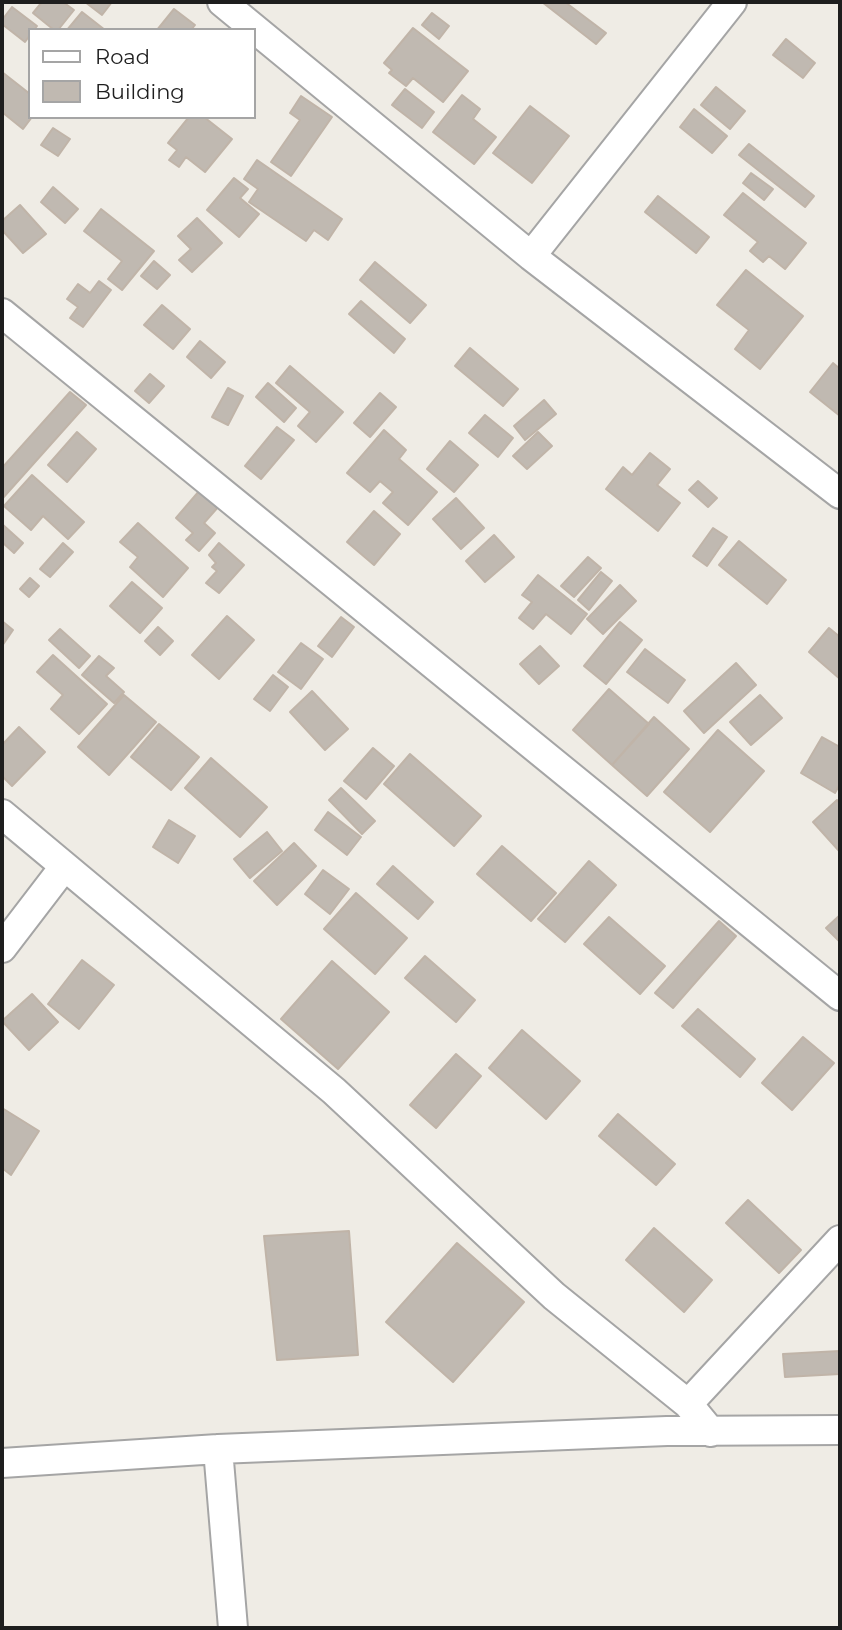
<!DOCTYPE html>
<style>
body{margin:0}
#map{position:relative;width:842px;height:1630px;overflow:hidden;background:#efece5;font-family:Montserrat,sans-serif}
canvas{display:block}
.frame{position:absolute;inset:0;border:4px solid #1e1e1e;pointer-events:none}
.legend{position:absolute;left:28px;top:28px;width:228px;height:91px;box-sizing:border-box;background:#fff;border:2px solid #a5a5a5;margin:0;padding:9px 12px;list-style:none;font-size:21px;color:#1e1e1e}
.legend li{display:flex;align-items:center;gap:14px;height:35px}
.legend b{width:35px;border:2px solid #a5a5a5}
</style>
<div id="map">
<canvas width="842" height="1630"></canvas>
<div class="frame"></div>
<ul class="legend">
<li><b style="height:9px;background:#fff"></b>Road</li>
<li><b style="height:19px;background:#c0b9b1"></b>Building</li>
</ul>
</div>
<script>
const c = document.querySelector('canvas').getContext('2d');
c.lineJoin = 'round';
function fill(path, color) { c.fillStyle = color; c.fill(path, 'evenodd'); }
function stroke(path, color, width, dash) { c.strokeStyle = color; c.lineWidth = width; c.lineCap = dash ? 'butt' : 'round'; c.setLineDash(dash || []); c.stroke(path); }
const building = new Path2D(`
 M42 2H63L74 10 58 30H54L33 13Z
 M85 2H112L102 15Z
 M542 2H565L606 33 596 44Z
 M12 7 37 26 34 30H30V35L25 42 2 24V20Z
 M174 9 195 25 191 30H157Z
 M82 12 105 30H67Z
 M432 13 449 26 439 39 422 25Z
 M413 28 468 71 443 102 413 78 406 86 389 73 392 70 384 63Z
 M786 39 815 63 803 78 773 55Z
 M2 72 30 94V117H32L23 129 2 112Z
 M716 87 745 111 730 129 701 105Z
 M405 89 434 112 422 128 392 105Z
 M462 95 480 109 473 119 496 137 474 164 433 132Z
 M301 96 332 117 291 176 271 162 300 120 290 113Z
 M530 106 569 136 532 183 493 153Z
 M694 109 727 136 712 153 680 127Z
 M189 117H204L232 139 205 172 186 157 179 167 169 160 177 150 168 143Z
 M53 128 70 139 58 156 41 145Z
 M749 144 814 196 805 207 739 155Z
 M257 160 342 219 328 240 314 230 306 241 249 202 258 189 244 179Z
 M751 173 773 189 764 200 743 183Z
 M234 178 248 189 240 198 259 214 239 237 207 210Z
 M53 187 78 209 65 223 41 202Z
 M743 193 806 243 785 269 769 256 763 262 750 251 758 242 724 215Z
 M658 196 709 237 696 253 645 212Z
 M20 205 46 234 23 253 2 230V221Z
 M101 209 154 251 122 290 108 279 122 261 84 231Z
 M197 218 222 243 192 272 179 260 191 249 178 236Z
 M154 261 170 275 157 289 141 276Z
 M375 262 426 305 410 323 360 280Z
 M746 270 803 316 760 369 735 349 749 330 717 305Z
 M99 281 111 290 83 327 70 318 78 307 67 299 78 284 90 293Z
 M361 301 405 339 394 353 349 314Z
 M162 305 190 329 173 349 144 325Z
 M200 341 225 362 211 378 187 357Z
 M470 348 518 389 503 406 455 366Z
 M833 363 840 369V416L810 392Z
 M290 366 343 412 316 442 298 426 310 412 276 383Z
 M150 374 164 386 149 403 135 391Z
 M268 383 296 408 284 422 256 397Z
 M228 388 243 396 228 425 212 417Z
 M70 392 86 405 2 499V468Z
 M380 393 396 407 370 437 354 423Z
 M544 400 556 414 525 440 514 426Z
 M485 415 513 438 498 457 469 433Z
 M277 427 294 440 261 479 245 466Z
 M384 430 406 450 399 459 437 492 408 525 383 503 393 492 380 481 370 492 347 473Z
 M77 432 96 449 67 482 48 465Z
 M538 432 552 446 527 469 513 456Z
 M450 441 478 465 454 492 427 469Z
 M650 453 670 469 657 485 680 503 658 531 606 489 623 467 632 475Z
 M32 475 84 522 68 539 43 516 31 530 4 506Z
 M698 481 717 498 708 507 689 490Z
 M200 490 219 506 204 523 215 533 199 551 186 540 193 533 176 518Z
 M456 498 484 528 461 549 433 519Z
 M374 511 400 534 374 565 347 542Z
 M138 523 188 568 163 597 130 567 138 557 120 542Z
 M2 524 23 543 14 553 2 542Z
 M713 528 727 537 707 566 693 556Z
 M494 535 514 557 485 582 466 561Z
 M739 541 786 580 767 604 719 565Z
 M63 543 73 552 50 577 40 569Z
 M219 543 244 565 219 593 206 583 217 571 212 567 216 563 209 555Z
 M588 557 601 568 574 597 561 586Z
 M601 572 612 581 589 610 578 600Z
 M538 575 587 614 571 634 546 614 533 629 519 618 532 602 522 595Z
 M30 578 39 586 29 597 20 589Z
 M132 582 162 608 140 633 110 606Z
 M620 585 636 601 603 634 587 619Z
 M227 616 254 640 219 679 192 655Z
 M341 617 354 627 332 657 318 646Z
 M2 621 13 630 2 646Z
 M620 622 642 640 606 684 584 666Z
 M158 627 173 641 160 655 145 641Z
 M829 628 840 637V679L809 652Z
 M60 629 90 656 79 668 49 640Z
 M301 643 323 659 301 689 278 672Z
 M540 646 559 666 539 684 520 664Z
 M645 649 685 680 668 703 627 672Z
 M53 655 107 704 79 734 51 709 63 695 37 672Z
 M99 656 114 668 106 676 124 692 114 703 82 675Z
 M736 663 756 685 704 733 684 711Z
 M273 675 288 687 270 711 254 699Z
 M609 689 649 724 612 765 573 730Z
 M312 691 348 729 325 750 290 712Z
 M124 695 156 722 109 775 78 747Z
 M760 695 782 718 751 745 730 722Z
 M654 717 689 749 647 796 612 765Z
 M159 724 199 757 171 790 131 757Z
 M19 727 45 752 12 786 2 776V745Z
 M718 730 764 771 710 832 664 792Z
 M822 737 840 747V784L835 793 801 773Z
 M373 748 394 766 366 799 344 781Z
 M410 754 481 816 454 846 384 784Z
 M211 758 267 807 240 837 185 788Z
 M341 788 375 821 362 834 329 800Z
 M837 800 840 804V852L813 822Z
 M328 812 361 837 347 855 315 830Z
 M169 820 195 836 178 863 153 847Z
 M267 832 282 851 250 878 234 859Z
 M294 843 316 866 277 905 254 881Z
 M502 846 556 893 531 921 477 874Z
 M589 861 616 885 565 942 538 919Z
 M393 866 433 902 418 919 377 884Z
 M323 870 349 889 330 914 305 894Z
 M356 893 407 938 375 974 324 929Z
 M840 915V942L826 928Z
 M609 917 665 966 640 994 584 944Z
 M719 921 736 936 673 1008 655 993Z
 M425 956 475 1000 456 1022 405 978Z
 M82 960 114 985 79 1029 48 1004Z
 M332 961 389 1012 338 1069 281 1019Z
 M32 994 58 1022 29 1050 2 1021Z
 M698 1009 755 1059 740 1077 682 1026Z
 M522 1030 580 1081 546 1119 489 1068Z
 M803 1037 834 1063 792 1110 762 1083Z
 M456 1054 481 1076 436 1128 410 1105Z
 M2 1108 39 1131 11 1175 2 1168Z
 M618 1114 675 1164 656 1185 599 1136Z
 M748 1200 801 1250 779 1273 726 1223Z
 M654 1228 712 1280 684 1312 626 1260Z
 M349 1231 358 1355 277 1360 264 1236Z
 M457 1243 524 1302 453 1382 386 1322Z
 M840 1351V1374L785 1377 783 1354Z`);
fill(building, '#c0b9b1');
stroke(building, '#c0b4a8', 2);
const street = new Path2D(`
 M222 2 531 256 840 494
 M531 256 732 2
 M2 313 840 996
 M2 814 334 1091 554 1296 688 1404 711 1432
 M2 948 64 867
 M688 1404 840 1240
 M218 1449 233 1628
 M2 1463 218 1449 667 1431 840 1430`);
stroke(street, '#a5a5a5', 32);
stroke(street, '#fff', 28);
</script>
